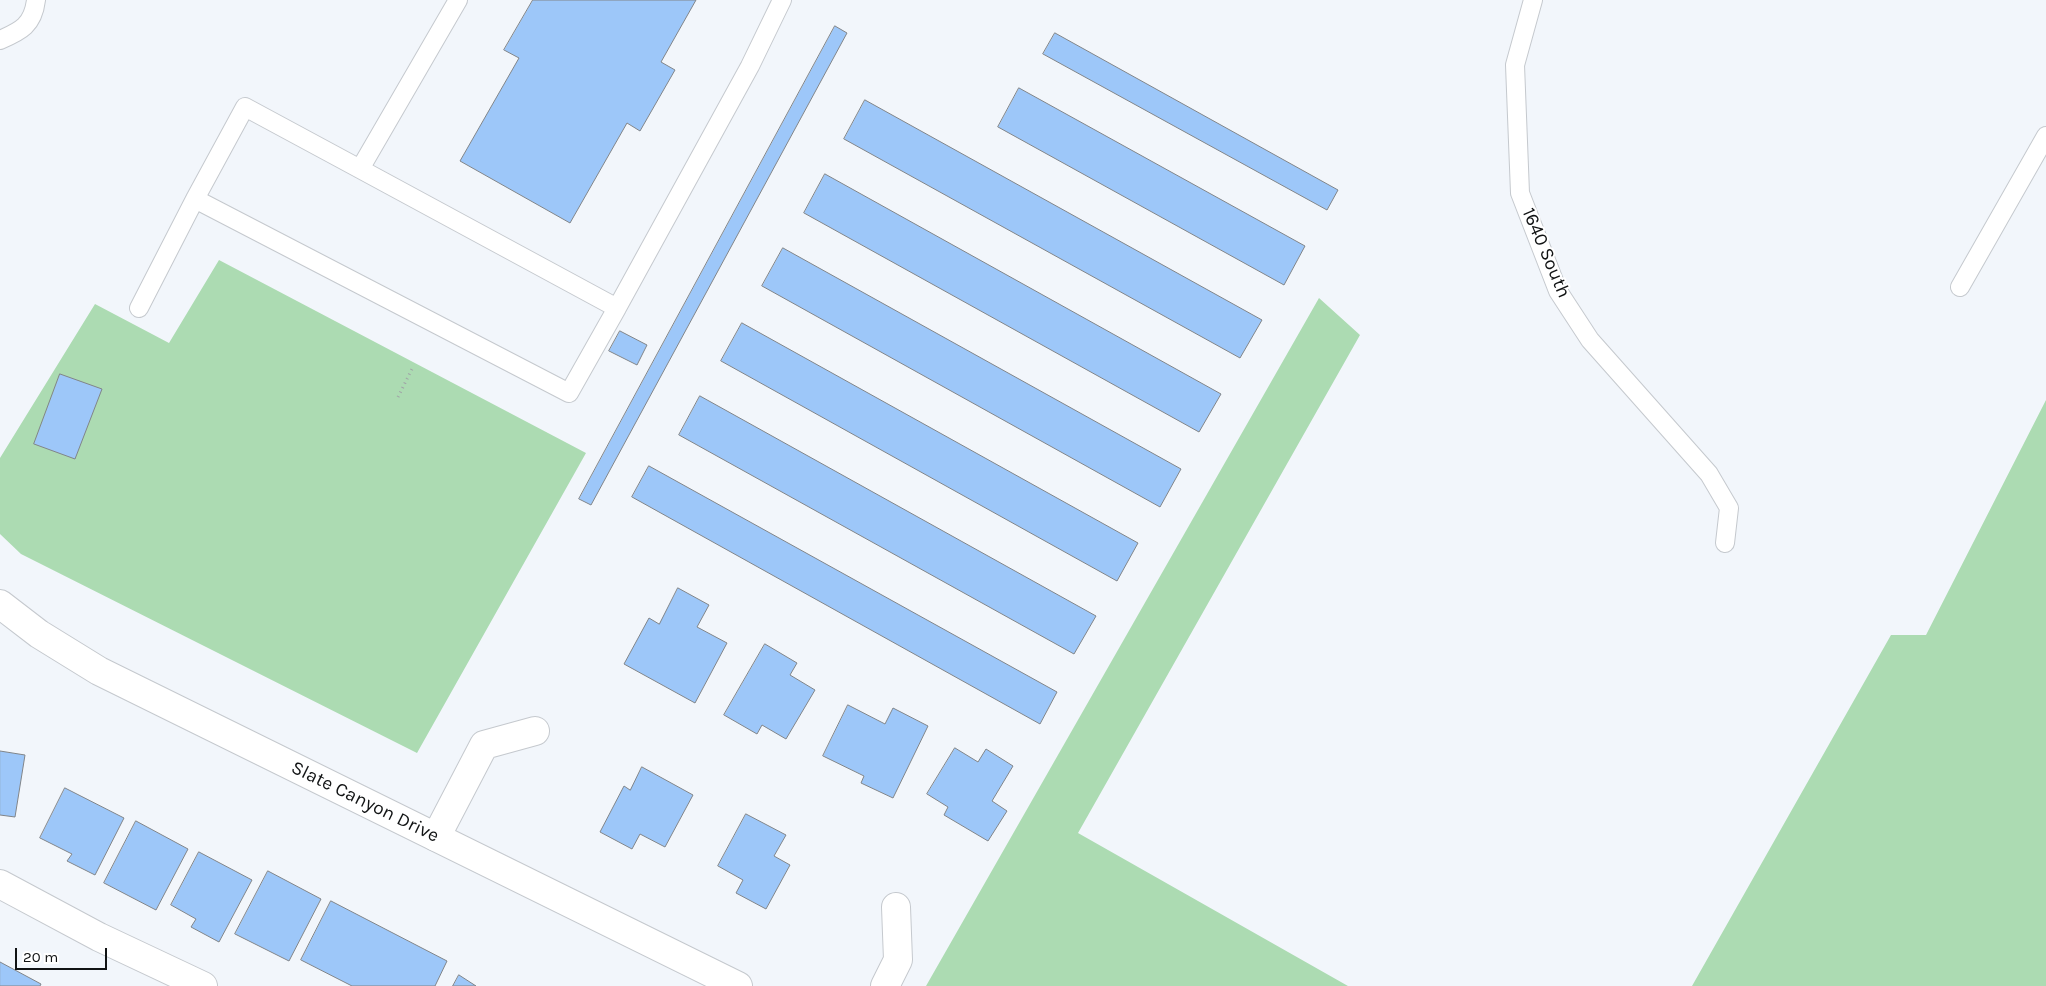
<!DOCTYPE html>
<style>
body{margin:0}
#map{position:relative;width:2046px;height:986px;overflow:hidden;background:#f2f6fb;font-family:Karla,sans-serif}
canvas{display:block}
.scale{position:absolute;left:15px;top:948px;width:92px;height:22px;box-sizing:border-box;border:2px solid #111314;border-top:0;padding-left:6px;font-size:15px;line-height:18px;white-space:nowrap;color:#111314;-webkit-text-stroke:4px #fff;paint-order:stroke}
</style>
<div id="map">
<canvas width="2046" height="986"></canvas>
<div class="scale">20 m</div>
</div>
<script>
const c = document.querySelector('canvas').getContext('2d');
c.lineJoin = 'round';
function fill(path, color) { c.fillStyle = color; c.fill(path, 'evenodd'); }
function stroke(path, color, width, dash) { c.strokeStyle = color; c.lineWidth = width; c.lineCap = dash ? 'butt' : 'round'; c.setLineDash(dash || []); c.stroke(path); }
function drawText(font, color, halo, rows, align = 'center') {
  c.font = font + ' Karla,sans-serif'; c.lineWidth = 4; c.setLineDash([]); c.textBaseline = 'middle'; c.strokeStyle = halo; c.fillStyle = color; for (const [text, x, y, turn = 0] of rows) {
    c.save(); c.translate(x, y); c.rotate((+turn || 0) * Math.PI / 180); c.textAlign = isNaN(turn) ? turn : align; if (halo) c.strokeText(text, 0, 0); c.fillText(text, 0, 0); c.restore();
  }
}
fill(new Path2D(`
 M219 260 586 453 417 753 21 554 0 534V458L95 304 169 343Z
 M1319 298 1360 335 1078 833 1348 986H926Z
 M2046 400V986H1692L1891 635H1926Z`), '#acdbb2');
const building = new Path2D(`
 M533 0H696L661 62 675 70 640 131 627 123 570 223 460 161 519 58 504 50Z
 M835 26 847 33 591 505 579 499Z
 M1055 33 1338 190 1327 210 1043 54Z
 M1019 88 1305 246 1284 285 998 127Z
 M865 100 1262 320 1240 358 844 139Z
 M825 174 1221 394 1199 432 804 213Z
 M783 248 1181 469 1160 507 762 286Z
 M742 323 1138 543 1117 581 721 361Z
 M620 331 647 345 637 365 609 351Z
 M60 374 102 389 75 459 34 444Z
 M700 396 1096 616 1074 654 679 435Z
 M649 466 1057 692 1040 724 632 497Z
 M678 588 709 605 697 627 727 643 695 703 624 664 649 618 659 624Z
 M765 644 797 663 790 675 815 690 786 739 762 725 757 734 724 715Z
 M848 705 885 724 893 708 928 726 893 798 861 783 864 776 823 756Z
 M955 748 978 762 986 749 1013 766 992 801 1007 811 988 841 944 815 948 807 927 794Z
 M0 751 25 755 15 817 0 815Z
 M642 767 693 795 665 847 640 834 632 849 600 832 624 786 630 790Z
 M65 788 124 818 95 875 67 861 72 854 40 838Z
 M746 814 786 835 774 856 790 865 766 909 736 893 743 880 718 866Z
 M136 821 188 849 156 910 104 883Z
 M199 852 252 880 219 942 191 927 196 919 171 905Z
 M268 871 321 899 289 961 235 934Z
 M331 901 447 961 435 986H352L301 960Z
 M0 962 41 984 40 986H0Z
 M459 975 476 986H453Z`);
fill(building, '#9dc7f9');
stroke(building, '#818589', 1);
const service = new Path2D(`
 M458 0 360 169 617 308 750 66 782 0
 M1533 0 1515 65 1520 193 1558 291 1590 340 1709 474 1729 508 1725 543
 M0 40C21 31 33 25 36 0
 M360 169 245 107 195 199 569 393 617 308
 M1960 287 2046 136
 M139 308 195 199`);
const minor = new Path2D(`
 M436 837 484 745 535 731
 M0 884 99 937 203 986
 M885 986 898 960 896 907`);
const tertiary = new Path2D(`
 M0 604 39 634 99 671 738 986`);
stroke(service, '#c5c9ce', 20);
stroke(minor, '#c5c9ce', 30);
stroke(tertiary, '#c5c9ce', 30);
stroke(new Path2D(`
 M398 397 412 369`), '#a0a3a7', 3, [1, 4]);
stroke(service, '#fff', 18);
stroke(minor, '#fff', 28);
stroke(tertiary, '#fff', 28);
drawText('19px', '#111314', '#fff', [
 ["1640 South",1546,253,67],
 ["Slate Canyon Drive",365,802,26]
]);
</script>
